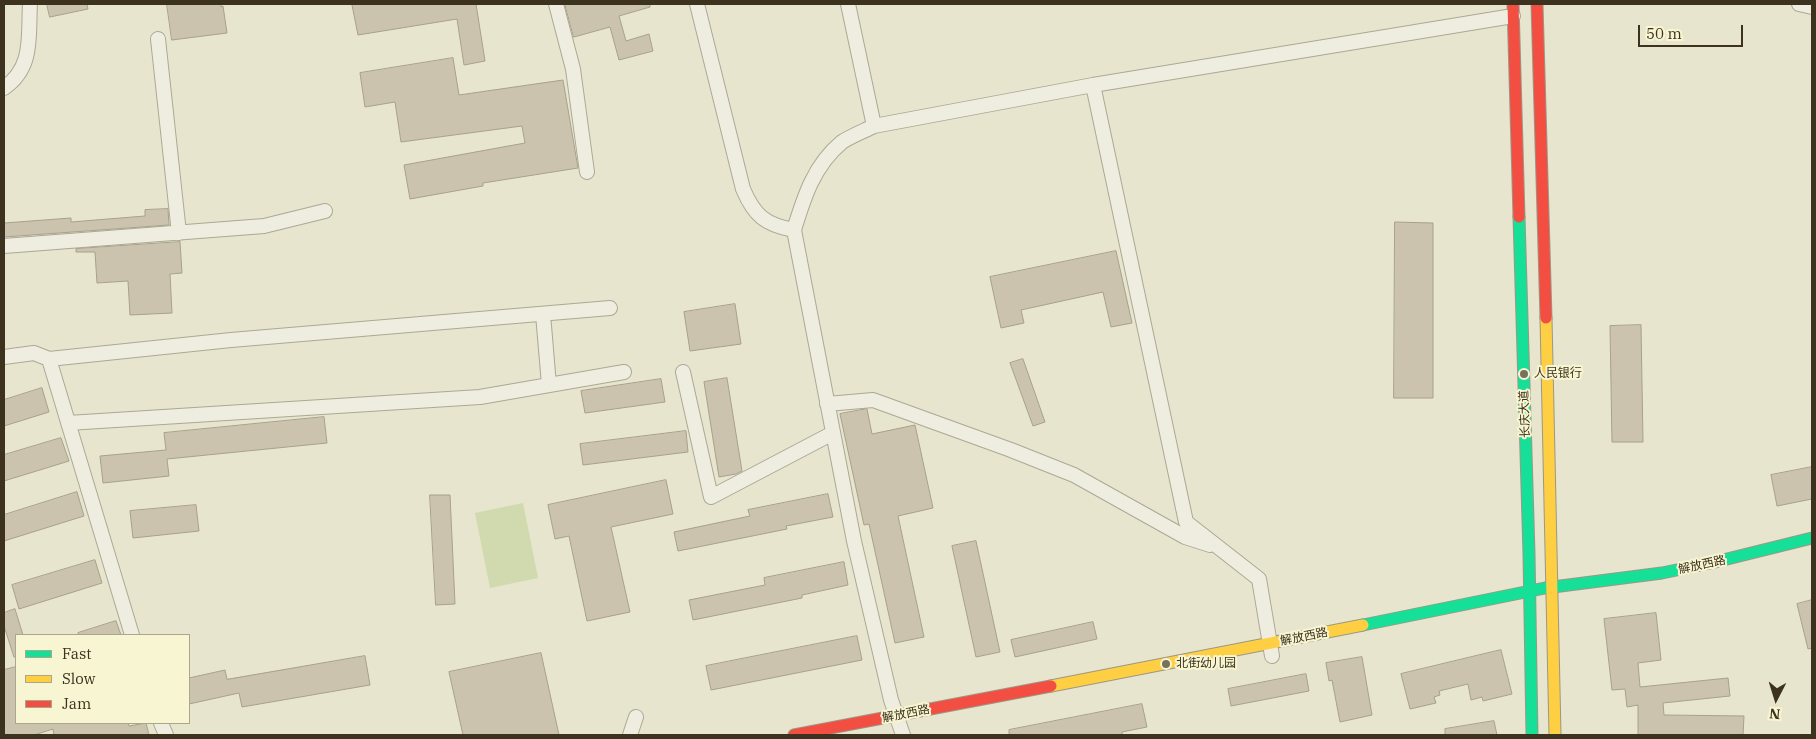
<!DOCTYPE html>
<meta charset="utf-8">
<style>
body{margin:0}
#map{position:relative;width:1816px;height:739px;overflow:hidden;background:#e7e5cd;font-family:"IBM Plex Serif",serif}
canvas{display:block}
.frame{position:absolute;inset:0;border:5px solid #3c321d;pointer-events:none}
.legend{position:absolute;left:15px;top:634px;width:175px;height:90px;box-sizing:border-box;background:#f8f5d2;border:1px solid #ada78a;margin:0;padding:6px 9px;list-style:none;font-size:15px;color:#3c321d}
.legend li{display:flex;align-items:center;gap:10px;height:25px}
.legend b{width:25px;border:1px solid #ada78a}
.north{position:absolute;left:1751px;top:674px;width:50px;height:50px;-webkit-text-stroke:4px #f8f5d2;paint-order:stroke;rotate:185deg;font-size:14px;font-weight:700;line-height:20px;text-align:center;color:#3c321d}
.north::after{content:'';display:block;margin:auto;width:18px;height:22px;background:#3c321d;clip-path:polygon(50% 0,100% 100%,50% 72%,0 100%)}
.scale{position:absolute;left:1638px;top:25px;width:105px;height:22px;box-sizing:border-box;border:2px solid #3c321d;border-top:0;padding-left:6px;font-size:15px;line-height:18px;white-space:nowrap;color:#3c321d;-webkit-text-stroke:4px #f8f5d2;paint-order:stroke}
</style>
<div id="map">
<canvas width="1816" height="739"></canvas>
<div class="frame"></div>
<ul class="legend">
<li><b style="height:6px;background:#16e098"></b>Fast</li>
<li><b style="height:6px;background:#ffcf43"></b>Slow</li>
<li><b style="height:6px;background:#f24e42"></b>Jam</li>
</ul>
<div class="north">N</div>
<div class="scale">50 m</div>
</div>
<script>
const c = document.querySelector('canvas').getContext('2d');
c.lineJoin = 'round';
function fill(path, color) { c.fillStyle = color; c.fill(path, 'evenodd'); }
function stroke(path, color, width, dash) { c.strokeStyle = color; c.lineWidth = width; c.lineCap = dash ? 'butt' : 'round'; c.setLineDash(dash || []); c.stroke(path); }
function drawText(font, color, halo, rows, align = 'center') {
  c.font = font + ' "IBM Plex Serif","Noto Sans SC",serif'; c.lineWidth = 4; c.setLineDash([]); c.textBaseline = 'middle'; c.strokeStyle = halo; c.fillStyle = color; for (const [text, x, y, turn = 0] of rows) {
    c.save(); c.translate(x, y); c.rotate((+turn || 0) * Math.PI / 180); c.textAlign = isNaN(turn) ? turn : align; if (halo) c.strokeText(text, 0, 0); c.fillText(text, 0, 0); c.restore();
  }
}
fill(new Path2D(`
 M523 503 538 578 490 588 475 513Z`), '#d0daae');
const building = new Path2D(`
 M47 4H87L88 9 50 17Z
 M167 4H221V7L223 6 227 33 172 40Z
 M358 4H476L485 61 464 65 457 19 358 35 352 5Z
 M565 4H650V7L619 16 626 41 649 34 653 51 619 60 610 27 574 37Z
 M453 58 459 95 563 80 578 168 483 183V186L410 199 404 165 525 143 522 126 401 142 395 102 365 107 360 73Z
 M168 209 169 225 4 237V223L71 218V222L145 216V210Z
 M1395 222 1433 223V398H1394Z
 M180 242 182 273 170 274 172 313 130 315 128 281 97 283 95 252H76V249Z
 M1116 251 1132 323 1111 327 1103 292 1021 310 1024 323 1001 328 990 277Z
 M735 304 741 344 690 351 684 312Z
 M1641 325 1643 442H1612L1610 326Z
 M1023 359 1045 422 1033 426 1010 363Z
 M727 378 742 471 736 474 719 477 704 382Z
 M661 379 665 402 585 413 581 391Z
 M42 388 49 412 4 426V400Z
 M867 409 872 434 915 425 933 508 898 516 924 637 895 643 869 524 864 525 840 414Z
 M324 417 327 443 167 459 169 476 103 483 100 456 166 450 164 433Z
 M686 431 688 452 583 465 580 444Z
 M61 438 69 461 4 481V455Z
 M1812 467V499L1777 506 1771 475Z
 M666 480 673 514 611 527 630 612 587 621 569 536 555 539 548 505Z
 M77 492 84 516 4 541V515Z
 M828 494 833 517 786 526 787 529 678 551 674 532 750 516 748 510Z
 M430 495H450L455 604 436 605Z
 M196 505 199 531 133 538 130 511Z
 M976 541 1000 652 976 657 952 546Z
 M95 560 102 583 19 609 12 585Z
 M844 562 848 585 802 595V598L693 620 689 600 765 585 764 578Z
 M1812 600V648L1808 649 1797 604Z
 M15 609 23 635H16V657H14L4 626V613Z
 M1656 613 1661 660 1638 663 1640 687 1728 678 1730 696 1663 703 1664 715 1744 716 1743 735H1638V705L1627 707 1625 689 1612 690 1604 619Z
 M116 621 121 635H78V633Z
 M1093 622 1097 639 1015 657 1011 640Z
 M857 636 862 660 711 690 706 666Z
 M1501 650 1512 694 1483 701 1482 697 1471 700 1468 684 1439 691 1440 695 1434 697 1436 703 1410 709 1401 674Z
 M541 653 559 735H463L449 672Z
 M365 656 370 685 242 707 239 693 189 704V678L225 670 227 679Z
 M1362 657 1372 715 1340 722 1332 680 1329 681 1326 663Z
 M16 667V723H128L129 726 146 723 149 735H54L53 729 34 735H4V670Z
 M1306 674 1309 691 1231 706 1228 689Z
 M1142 704 1147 727 1122 732V735H1009V730Z
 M1494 721 1497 735H1445V729Z`);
fill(building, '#cbc3ae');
stroke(building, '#a7a08c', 1);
const street = new Path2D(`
 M556 4 573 69 587 172
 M697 4 743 189C754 215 765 225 794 230
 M848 4 874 126
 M1799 4 1812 7
 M158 39 179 233
 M1093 85 1186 522 1259 579 1272 656
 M4 88C34 67 28 37 30 4
 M4 246 264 226 325 211
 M543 314 549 385
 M4 357 34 353 49 359 231 340 610 308
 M49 359 132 635
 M683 372 711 497 833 433
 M827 404 873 400 1011 450 1074 475 1185 537 1210 545
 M68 423 480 397 624 372
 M161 723 166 735
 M630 735 636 717
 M903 735 891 700 854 541 794 230C804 197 814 165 842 142 851 136 864 131 874 126L1093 85 1513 16`);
const fast = new Path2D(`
 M1519 217 1529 554 1532 735
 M1363 625 1545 588 1662 573 1715 562 1812 538`);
const slow = new Path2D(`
 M1546 318 1555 735
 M1051 686 1363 625`);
const jam = new Path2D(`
 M1513 4 1519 217
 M1537 4 1546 318
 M794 735 1051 686`);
stroke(street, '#aca896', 16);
stroke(fast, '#9c9786', 13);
stroke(slow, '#9c9786', 13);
stroke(jam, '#9c9786', 13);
stroke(street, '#eeeddf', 14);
stroke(fast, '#16e098', 11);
stroke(slow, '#ffcf43', 11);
stroke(jam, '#f24e42', 11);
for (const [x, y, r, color] of [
 [1524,374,5,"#78715b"],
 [1166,664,5,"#78715b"]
]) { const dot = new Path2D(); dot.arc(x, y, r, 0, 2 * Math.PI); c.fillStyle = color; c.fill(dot); stroke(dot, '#f8f5d2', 2); }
drawText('12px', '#3c321d', '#f8f5d2', [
 ["人民银行",1534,374],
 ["北街幼儿园",1176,664]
], 'left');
drawText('12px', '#3c321d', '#f8f5d2', [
 ["长庆大道",1525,414,-92],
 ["解放西路",1702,565,-12],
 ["解放西路",1304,637,-11],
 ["解放西路",906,714,-11]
]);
</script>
